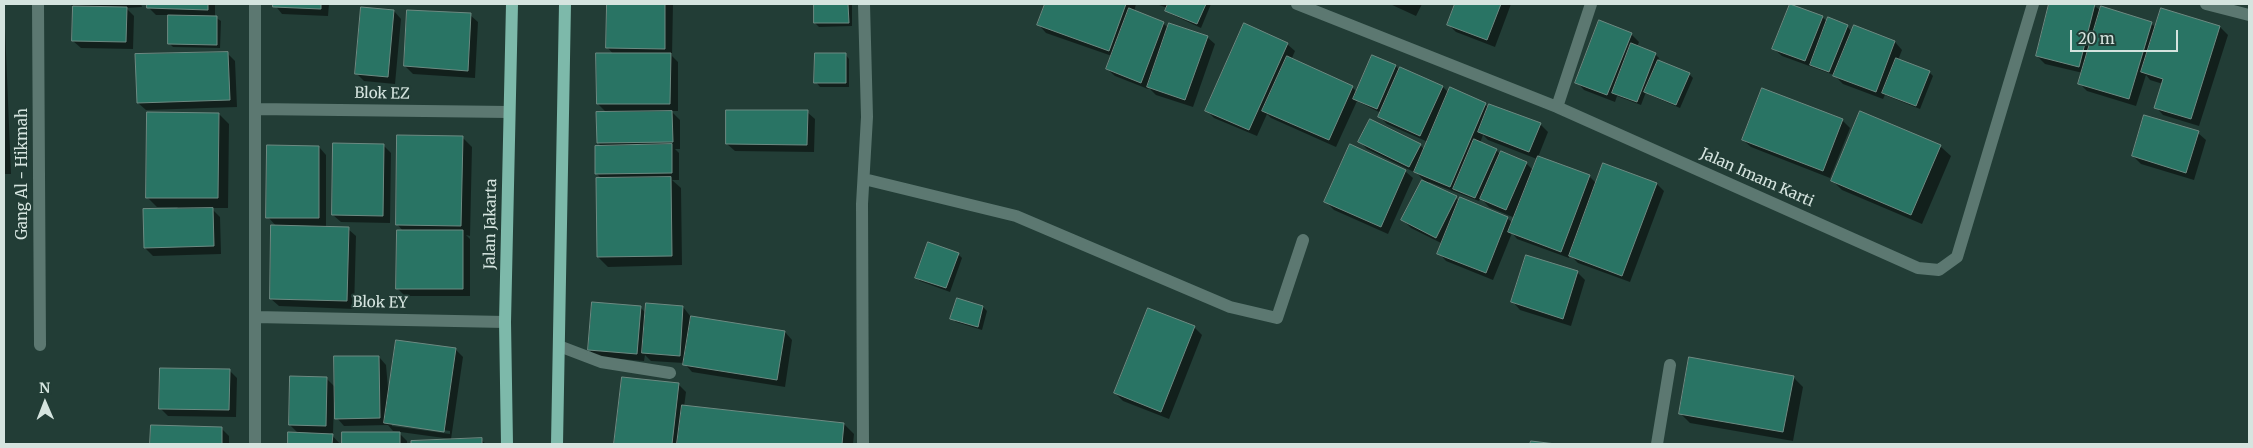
<!DOCTYPE html>
<style>
body{margin:0}
#map{position:relative;width:2253px;height:448px;overflow:hidden;background:#223d36;font-family:Merriweather,serif}
canvas{display:block}
.frame{position:absolute;inset:0;border:5px solid #d5e4df;pointer-events:none}
.north{position:absolute;left:20px;top:378px;width:50px;height:50px;-webkit-text-stroke:4px #223d36;paint-order:stroke;rotate:359deg;font-size:14px;font-weight:700;line-height:20px;text-align:center;color:#d5e4df}
.north::after{content:'';display:block;margin:auto;width:18px;height:22px;background:#d5e4df;clip-path:polygon(50% 0,100% 100%,50% 72%,0 100%)}
.scale{position:absolute;left:2070px;top:30px;width:108px;height:22px;box-sizing:border-box;border:2px solid #d5e4df;border-top:0;padding-left:6px;font-size:15px;line-height:18px;white-space:nowrap;color:#d5e4df;-webkit-text-stroke:4px #223d36;paint-order:stroke}
</style>
<div id="map">
<canvas width="2253" height="448"></canvas>
<div class="frame"></div>
<div class="north">N</div>
<div class="scale">20 m</div>
</div>
<script>
const c = document.querySelector('canvas').getContext('2d');
c.lineJoin = 'round';
function fill(path, color) { c.fillStyle = color; c.fill(path, 'evenodd'); }
function stroke(path, color, width, dash) { c.strokeStyle = color; c.lineWidth = width; c.lineCap = dash ? 'butt' : 'round'; c.setLineDash(dash || []); c.stroke(path); }
function drawText(font, color, halo, rows, align = 'center') {
  c.font = font + ' Merriweather,serif'; c.lineWidth = 4; c.setLineDash([]); c.textBaseline = 'middle'; c.strokeStyle = halo; c.fillStyle = color; for (const [text, x, y, turn = 0] of rows) {
    c.save(); c.translate(x, y); c.rotate((+turn || 0) * Math.PI / 180); c.textAlign = isNaN(turn) ? turn : align; if (halo) c.strokeText(text, 0, 0); c.fillText(text, 0, 0); c.restore();
  }
}
fill(new Path2D(`
 M4 4 11 174H4Z
 M70 4H141L142 7 126 8 134 16 133 49 81 48 73 41 74 8Z
 M149 4H215V17L221 21 220 48 173 47 169 43V15H156L148 7Z
 M274 4H329L328 16 282 14Z
 M608 4H673L672 56 678 62V111H671L680 120V149H675L679 153V180H672L681 188 682 265 608 267 598 257 603 180 597 174 602 147 598 143 607 113 598 104 614 55 608 48Z
 M815 4H852V26L819 27 815 23Z
 M1046 4H1136L1134 12 1163 23 1168 28 1207 37 1215 44 1193 107 1156 95 1149 88 1148 89 1115 76 1107 69 1112 56 1046 33 1039 25Z
 M1156 4H1211L1201 28 1171 14 1167 10 1168 8Z
 M1390 4H1422L1416 16Z
 M1456 4H1511L1495 47 1456 32 1449 25Z
 M2050 4H2092L2101 11 2151 23 2156 28 2162 9 2220 27 2228 35 2199 126 2163 115 2156 107 2163 84 2150 80 2146 75 2136 106 2087 91 2080 84 2083 73 2045 64 2037 56Z
 M394 11 401 19 395 84 364 81 356 73Z
 M470 15 478 22 475 78 413 74 405 66Z
 M1822 17 1828 22 1847 26 1852 32 1895 42 1902 50 1898 60 1929 72 1933 76 1920 109 1885 95 1883 99 1843 84 1834 75 1782 56 1774 49Z
 M1631 34 1639 42 1637 47 1655 54 1659 58 1658 61 1689 74 1693 78 1680 108 1650 95 1646 92 1641 105 1617 96 1615 102 1584 90 1577 82Z
 M1287 44 1295 51 1291 60 1352 87 1357 92 1373 56 1396 66 1400 71 1401 68 1443 87 1449 93 1540 124 1548 132 1538 157 1589 176 1597 184H1657L1664 191 1630 282 1578 263 1570 255 1569 258 1517 239 1512 233 1493 280 1446 261 1439 253 1443 244 1411 228 1403 220 1423 180 1418 174 1367 149 1360 142 1370 121 1420 145 1425 150 1428 142 1387 124 1379 116 1381 113 1357 101 1336 147 1271 118 1267 114 1257 136 1214 118 1206 110ZM1483 135 1488 140 1537 159 1533 170 1526 163 1501 155 1496 150 1480 143ZM1429 182 1479 201 1481 198 1489 207 1515 218 1513 223 1507 218 1460 201 1428 184Z
 M227 53 235 61 237 107 146 110 138 103Z
 M845 54 849 59V87H820L816 82Z
 M807 112 815 119 814 152 735 151 727 144Z
 M1861 113 1941 147 1951 156 1922 224 1842 190 1832 180Z
 M219 114 229 124 228 208H211L220 217 221 254 153 256 145 248 178 207H157L147 197Z
 M1842 120 1850 128 1830 178 1751 147 1743 140Z
 M2198 133 2206 140 2194 180 2141 164 2133 156Z
 M462 137 472 147 470 236 466 235 470 239V296H405L397 288 403 231 397 224Z
 M383 145 391 153 390 223 341 222 333 215Z
 M319 147 326 155V228L348 229 356 236 354 309 279 306 271 299 277 227 268 217Z
 M1405 171 1413 178 1388 234 1334 210 1326 202Z
 M958 254 962 258 950 292 920 281 916 277Z
 M1577 272 1585 280 1571 326 1520 310 1513 302Z
 M647 305 683 307 691 317 785 332 792 340 785 387 692 372 684 363 651 361 645 355 644 361 597 357 589 350 640 307 646 313Z
 M983 307 987 311 982 330 956 322 952 318Z
 M1194 327 1202 335 1169 419 1123 401 1115 393Z
 M455 349 463 357 451 439 393 431 388 425 344 426 337 418 336 402H334L333 433H330L340 444H289V433L299 434 290 425 327 379 336 388 379 357 386 365 389 400ZM392 423 450 431V434L392 426Z
 M230 371 237 378 236 417 168 416 160 408Z
 M1793 377 1803 387 1793 441 1690 423 1680 413Z
 M623 378 678 384 686 392 684 407 844 424 854 434 853 444H616Z
 M152 426 222 429 229 436V444H151Z
 M399 433 407 441V444H343V434Z
 M481 440 486 444H412V442Z`), '#0007');
const building = new Path2D(`
 M147 4H208V10L147 8Z
 M273 4H321V9L273 7Z
 M607 4H665V49L606 48Z
 M814 4H848L849 23H814Z
 M1045 4H1126L1109 51 1037 25Z
 M1168 4H1206L1197 24 1165 11Z
 M1455 4H1501L1487 40 1447 25Z
 M1790 4 1823 16 1805 61 1772 49Z
 M2049 4H2095L2079 67 2036 56Z
 M73 6 127 7 126 42 72 41Z
 M2101 6 2152 22 2129 99 2078 84Z
 M361 7 394 10 388 77 355 74Z
 M1129 8 1164 22 1141 83 1106 69Z
 M2161 8 2220 26 2191 119 2154 108 2163 79 2141 72Z
 M407 10 471 13 468 71 404 66Z
 M168 15 217 16V45L168 44Z
 M1828 17 1848 25 1829 72 1810 65Z
 M1599 20 1632 33 1607 95 1575 83Z
 M1169 23 1208 36 1185 100 1147 87Z
 M1244 23 1288 43 1249 130 1205 111Z
 M1854 25 1895 41 1876 92 1833 76Z
 M1631 43 1656 53 1637 102 1612 93Z
 M228 52 230 100 137 103 135 54Z
 M596 53H671L670 104H597Z
 M815 53H846V83H814Z
 M1372 55 1396 65 1377 109 1353 99Z
 M1287 56 1353 86 1329 140 1262 111Z
 M1896 58 1930 71 1916 106 1882 93Z
 M1658 60 1690 73 1676 105 1644 92Z
 M1400 67 1443 86 1420 136 1378 117Z
 M1450 87 1486 103 1450 187 1414 172Z
 M1762 88 1843 119 1823 171 1742 140Z
 M1489 104 1541 123 1529 152 1478 132Z
 M726 110H808L807 145 726 144Z
 M672 111 673 142 597 143 596 112Z
 M1860 111 1941 145 1911 215 1831 181Z
 M147 112 219 113 218 198H146Z
 M2144 115 2199 131 2186 173 2132 156Z
 M1370 119 1421 144 1409 167 1358 142Z
 M397 135 463 136 461 226 396 225Z
 M1474 139 1497 149 1475 198 1453 189Z
 M333 143 384 144 383 216 332 215Z
 M672 144V173L595 174V146Z
 M1350 144 1406 170 1381 227 1324 202Z
 M267 145 319 146V218H266Z
 M1501 151 1527 162 1506 210 1480 199Z
 M1538 156 1590 175 1561 252 1508 232Z
 M1603 163 1657 183 1622 276 1569 256Z
 M671 177 672 256 597 257 596 178Z
 M1422 180 1457 196 1436 238 1401 220Z
 M1460 197 1508 217 1486 273 1437 254Z
 M213 208 214 246 144 248 143 209Z
 M271 225 349 227 347 301 270 299Z
 M397 230H463V289H396Z
 M928 242 959 253 946 288 915 278Z
 M1526 255 1578 271 1563 319 1511 302Z
 M957 298 983 306 978 327 950 319Z
 M592 302 641 306 637 354 588 350Z
 M646 303 683 306 680 356 642 353Z
 M1148 308 1195 326 1161 412 1114 393Z
 M691 316 785 331 777 380 683 365Z
 M396 340 456 348 444 432 384 423Z
 M334 356H379L380 418 335 419Z
 M1689 357 1794 376 1783 432 1679 414Z
 M160 368 230 369 229 410 159 409Z
 M290 376 327 377 326 426 289 425Z
 M622 377 679 383 672 444H614Z
 M682 405 844 423 842 444H677Z
 M151 425 222 427V444H150Z
 M288 432 333 434 332 444H288Z
 M342 432H400V444H342Z
 M482 438V444H411V441Z
 M1531 441 1556 444H1530Z`);
fill(building, '#297464');
stroke(building, '#6d8a82', 1);
stroke(new Path2D(`
 M38 4 40 345
 M1297 4 1557 107 1918 268 1939 270 1957 257 2033 4
 M2206 4 2249 15
 M1557 107 1591 4
 M255 109 509 112
 M864 179 1016 216 1230 307 1277 318 1303 240
 M255 317 505 322
 M559 346 601 362 670 373
 M255 444V4
 M863 444 862 204 867 117 864 4
 M1657 444 1670 365`), '#5c7871', 12);
stroke(new Path2D(`
 M507 444 505 322 512 4
 M557 444 565 4`), '#7db9aa', 12);
drawText('15px', '#d5e4df', '#223d36', [
 ["Blok EZ",382,94,1],
 ["Gang Al - Hikmah",23,174,-90],
 ["Jalan Imam Karti",1757,178,24],
 ["Jalan Jakarta",491,224,-89],
 ["Blok EY",380,303,1]
]);
</script>
